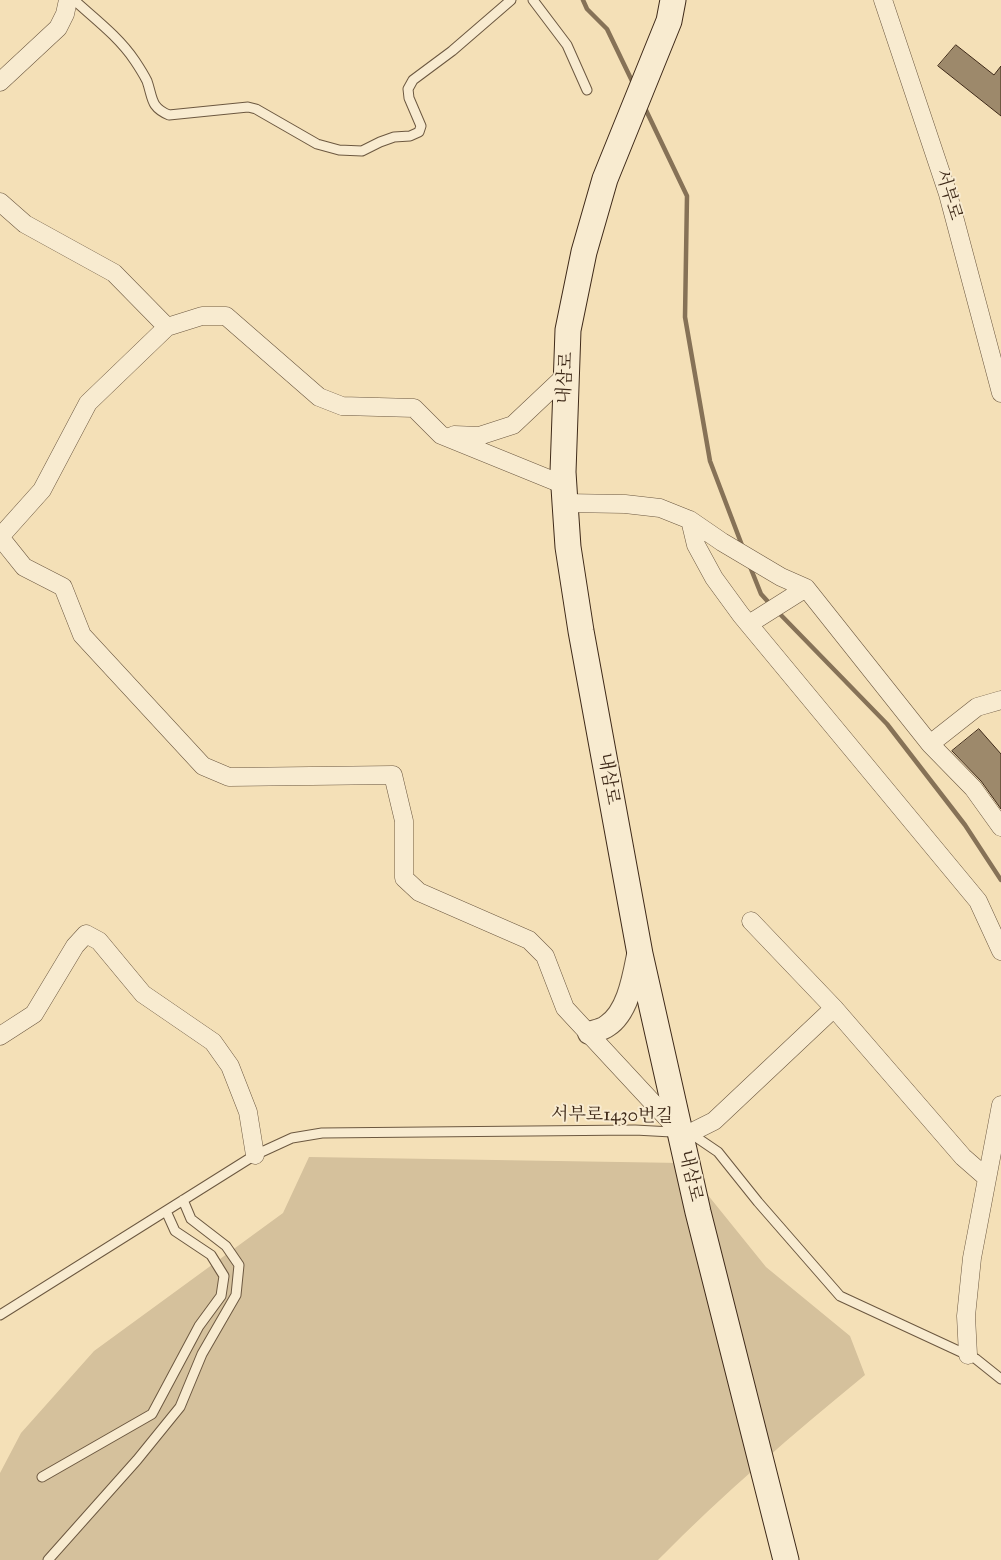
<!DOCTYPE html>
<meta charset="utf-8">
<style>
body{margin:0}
canvas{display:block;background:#f4e0b7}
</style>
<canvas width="1001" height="1560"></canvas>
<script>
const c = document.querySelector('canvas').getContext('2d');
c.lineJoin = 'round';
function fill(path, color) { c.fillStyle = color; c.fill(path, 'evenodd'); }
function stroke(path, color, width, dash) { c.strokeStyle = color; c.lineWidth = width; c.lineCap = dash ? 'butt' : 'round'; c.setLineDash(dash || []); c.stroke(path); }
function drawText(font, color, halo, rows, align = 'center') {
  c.font = font + ' "IM FELL Great Primer","Noto Serif KR",serif'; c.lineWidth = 4; c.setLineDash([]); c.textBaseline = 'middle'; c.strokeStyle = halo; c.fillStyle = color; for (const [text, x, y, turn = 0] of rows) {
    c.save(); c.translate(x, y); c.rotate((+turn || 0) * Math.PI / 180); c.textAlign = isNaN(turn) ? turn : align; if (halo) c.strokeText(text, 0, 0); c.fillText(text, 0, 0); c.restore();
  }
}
fill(new Path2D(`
 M309 1157 682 1163 766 1267 850 1336 865 1375C793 1434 723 1494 658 1560H0V1473L21 1433 94 1351 283 1213Z`), '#d5c19c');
stroke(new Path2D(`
 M583 0 587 9 607 29 633 83
 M644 106 687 196 685 317 710 461 743 548
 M749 564 761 594 771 605
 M777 611 887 724 965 825 1001 880`), '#867257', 4.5);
const building = new Path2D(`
 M956 45 994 75 1001 66V116L938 66Z
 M979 729 1001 754V809L981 781 952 751Z`);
fill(building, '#9d896b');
stroke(building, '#3f2a19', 1);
const service = new Path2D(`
 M74 0C95 19 119 37 135 61 139 67 144 75 147 81 153 98 150 107 169 115L248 107 256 109 317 144 339 150 362 151 380 142 394 137 410 136 419 132 421 126 409 98 408 89 413 80 452 51 511 0
 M533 0 567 45 587 90
 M0 1315 255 1155 292 1138 322 1133 635 1130 690 1133 718 1152 758 1202 840 1296 976 1359 1001 1379
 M42 1477 152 1414 199 1326 221 1296 224 1276 211 1255 175 1231 166 1211
 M48 1560 137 1460 180 1407 202 1354 236 1295 239 1265 226 1246 191 1219 183 1200`);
const minor = new Path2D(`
 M883 0 948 194 1001 393
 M0 82 58 28 65 14 68 0
 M0 202 25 224 114 273 167 327 202 316H226L319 397 342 406 414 408 441 435 564 485
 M454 435 479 436 513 425 566 375
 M565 503 625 504 660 508 690 520 722 542 781 577 806 588 930 744 973 788 1001 827
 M690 520 696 545 714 578 741 615 978 901 1001 951
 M0 537 24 567 63 587 82 635 203 766 229 777 393 775 404 821V878L419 892 529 940 545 956 565 1008 680 1132
 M0 537 42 490 88 403 167 327
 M749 624 806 588
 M930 744 977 707 1001 700
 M751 921 834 1008 963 1157 987 1178
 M0 1036 34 1014 75 946 86 934 99 941 143 994 213 1042 230 1066 248 1112 255 1155
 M690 1133 714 1121 834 1008
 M968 1355 966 1316 972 1258 1001 1105`);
const tertiary = new Path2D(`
 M589 1033C594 1031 602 1030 607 1026 629 1012 634 974 639 950`);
const secondary = new Path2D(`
 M673 0 669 21 605 179 584 252 568 330 563 472 565 503 568 547 581 631 640 954 698 1212 786 1560`);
stroke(service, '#6c5840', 11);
stroke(minor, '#6c5840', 19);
stroke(tertiary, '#6c5840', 24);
stroke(secondary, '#3f2a19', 27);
stroke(service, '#f8ebd0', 9);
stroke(minor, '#f8ebd0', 18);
stroke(tertiary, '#f8ebd0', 22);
stroke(secondary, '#f8ebd0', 25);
drawText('18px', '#3f2a19', '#f8ebd0', [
 ["서부로",948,195,73],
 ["내삼로",566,378,-87],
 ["내삼로",608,779,80],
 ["서부로1430번길",612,1116,1],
 ["내삼로",690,1176,77]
]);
</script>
